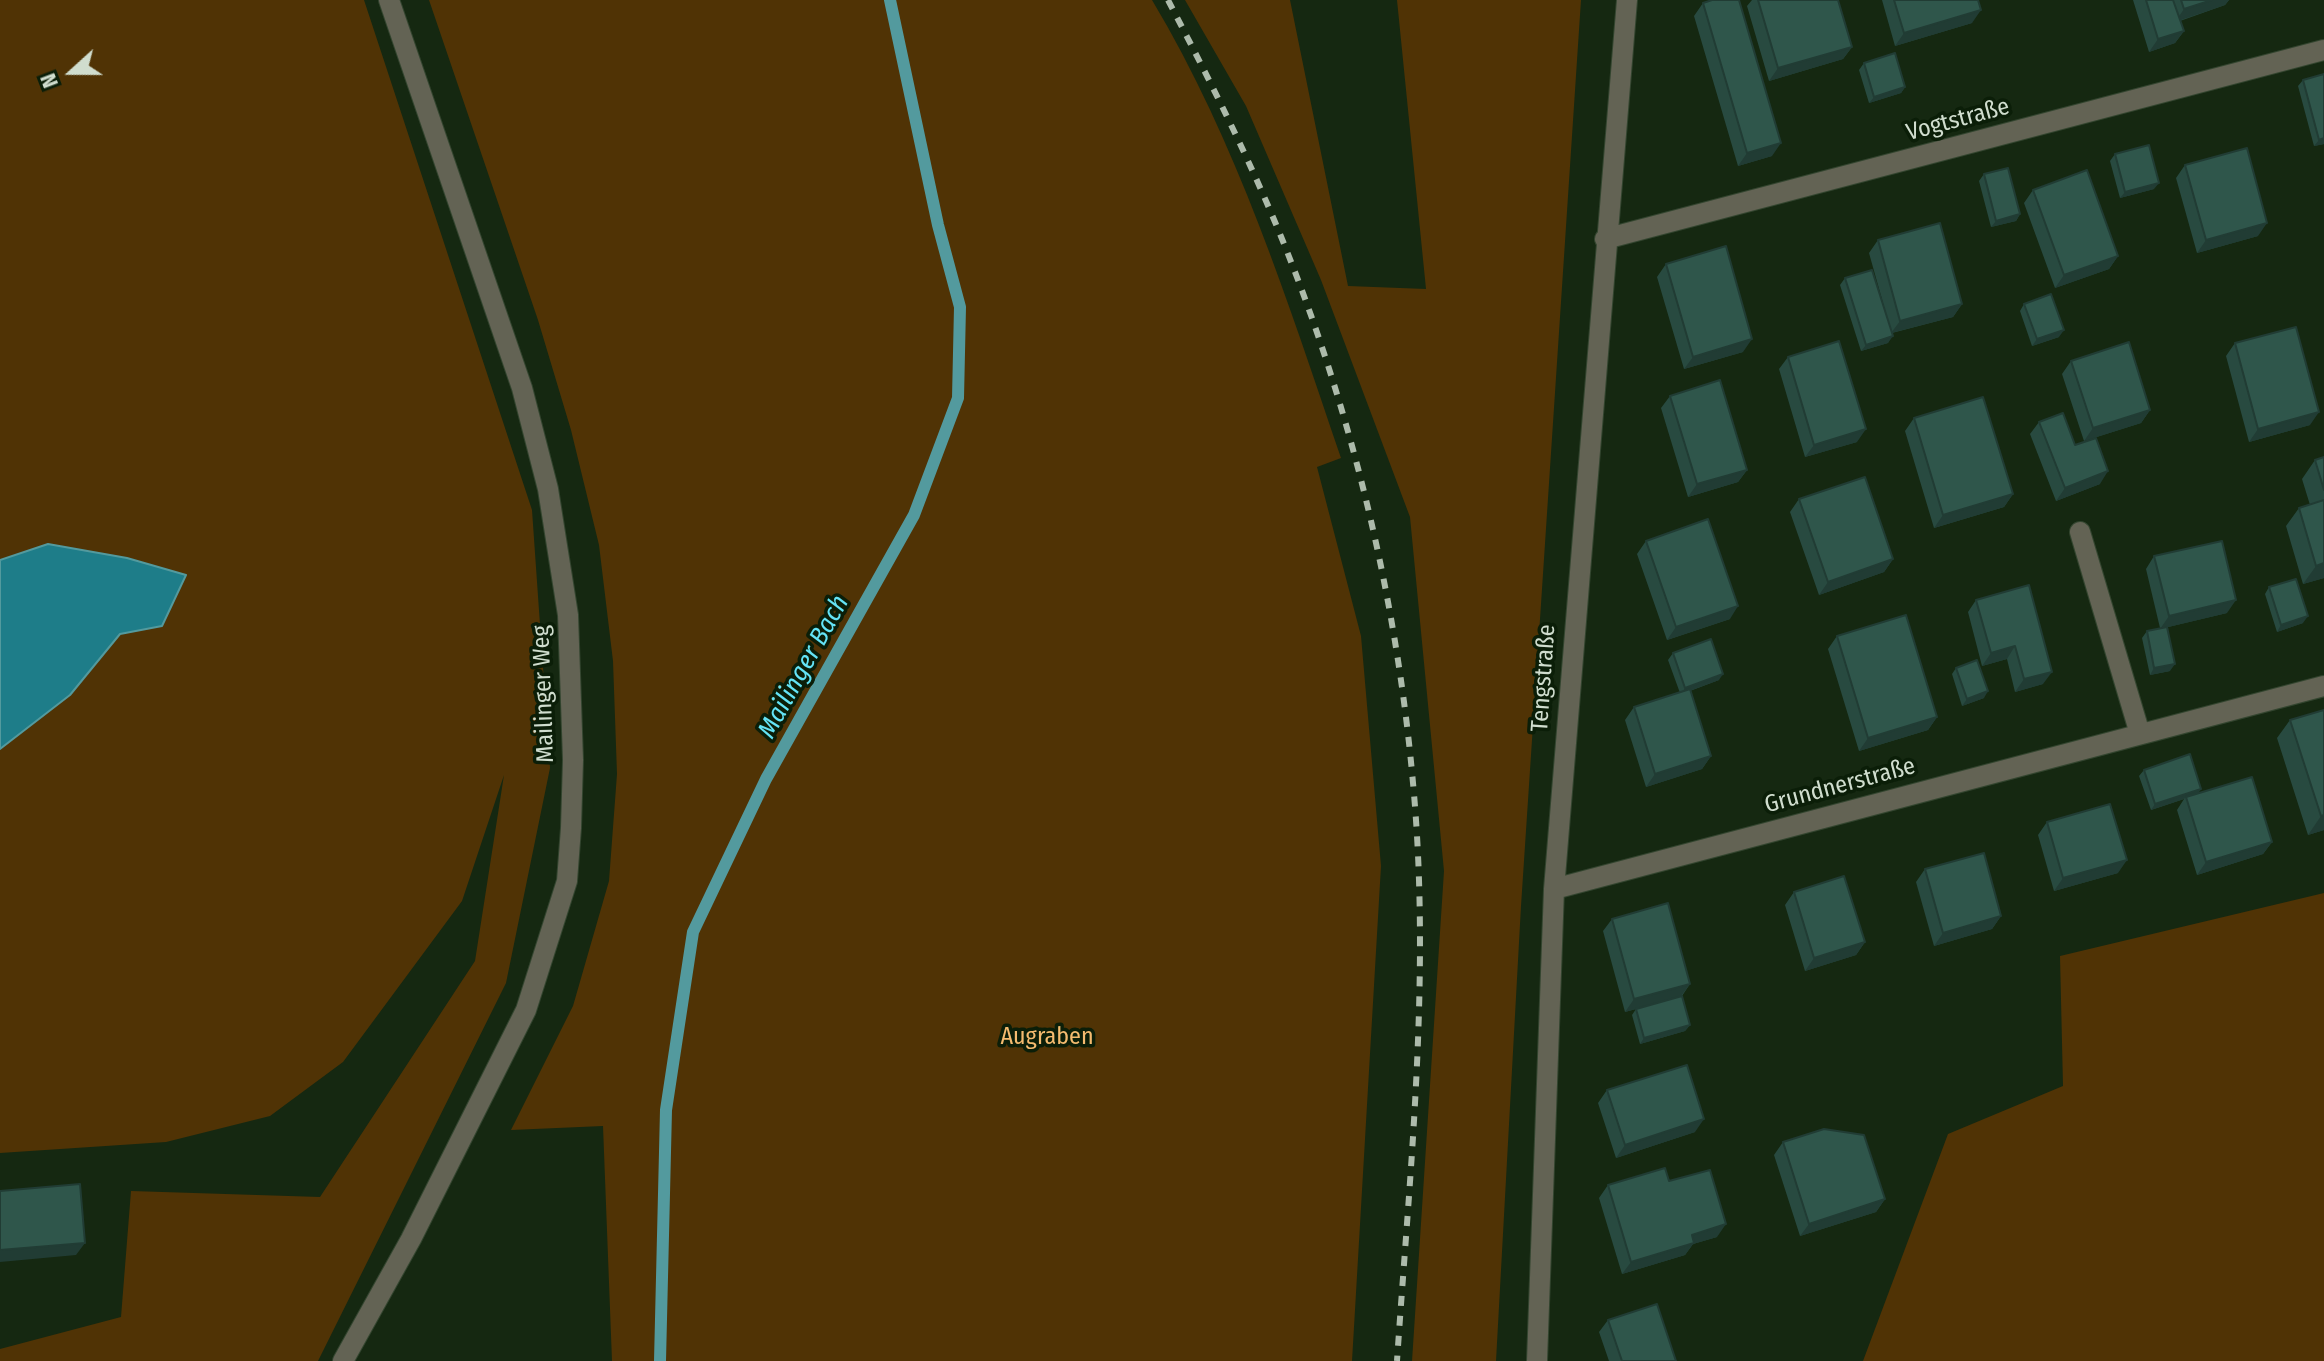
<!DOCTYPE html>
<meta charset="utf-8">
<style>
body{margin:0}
#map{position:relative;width:2324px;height:1361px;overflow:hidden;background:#152811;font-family:"Fira Sans Condensed",sans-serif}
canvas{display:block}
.north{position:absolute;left:32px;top:32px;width:80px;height:80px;-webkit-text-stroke:6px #0b1e08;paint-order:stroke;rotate:249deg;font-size:22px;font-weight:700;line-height:32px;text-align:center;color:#d0ddce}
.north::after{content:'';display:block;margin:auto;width:28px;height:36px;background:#d0ddce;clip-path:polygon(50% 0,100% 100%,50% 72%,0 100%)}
</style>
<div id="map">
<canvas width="2324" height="1361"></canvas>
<div class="north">N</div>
</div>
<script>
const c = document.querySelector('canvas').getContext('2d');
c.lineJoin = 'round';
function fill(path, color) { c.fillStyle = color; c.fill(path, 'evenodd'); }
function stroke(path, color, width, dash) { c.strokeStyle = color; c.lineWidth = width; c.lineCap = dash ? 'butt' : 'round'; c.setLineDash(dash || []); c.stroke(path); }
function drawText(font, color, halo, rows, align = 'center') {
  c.font = font + ' "Fira Sans Condensed",sans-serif'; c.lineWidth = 7; c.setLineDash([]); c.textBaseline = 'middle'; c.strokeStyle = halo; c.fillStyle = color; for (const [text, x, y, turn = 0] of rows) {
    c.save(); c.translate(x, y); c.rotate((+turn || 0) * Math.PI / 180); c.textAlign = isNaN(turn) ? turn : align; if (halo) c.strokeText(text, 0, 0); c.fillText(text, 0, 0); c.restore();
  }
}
fill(new Path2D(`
 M0 0H364L532 510 550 768 506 983 318 1361H0V1349L121 1317 131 1191 320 1197 475 961 504 775 462 901 343 1062 270 1116 166 1142 0 1153Z
 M429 0H1152C1237 142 1288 302 1341 458L1317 467 1361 636 1381 866 1352 1361H612L603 1126 511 1130 573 1006 609 881 617 774 613 661 599 545 571 430 538 320Z
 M1185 0H1290L1348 286 1426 289 1397 0H1581L1521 906 1496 1361H1412L1444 871 1410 517 1321 280 1246 106Z
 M2324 893V1361H1863L1948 1134 2063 1086 2060 956Z`), '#503305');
const water = new Path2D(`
 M48 544 127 558 186 575 162 626 120 634 70 695 0 749V560Z`);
fill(water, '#1e7d89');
stroke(water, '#539a9e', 2);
stroke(new Path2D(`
 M660 1361 666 1110 693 932 766 779 914 515 958 398 960 307 938 225 890 0`), '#539a9e', 12);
const minor = new Path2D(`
 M1605 239 2324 50
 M2080 532 2140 734
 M1554 889 2324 686
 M343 1361 411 1239 526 1010 567 881 571 828 573 760 568 615 548 489 522 388 389 0
 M1537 1361 1554 889 1627 0`);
stroke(minor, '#33452f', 22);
stroke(minor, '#636354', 20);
stroke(new Path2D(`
 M1168 0C1206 73 1243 146 1275 222 1349 399 1396 592 1413 783 1431 975 1410 1169 1397 1361`), '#adbbab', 6, [10, 10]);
fill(new Path2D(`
 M1752 0H1838L1852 47 1843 59 1769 81 1747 6Z
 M1882 0H1978L1972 23 1895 46Z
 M2133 0H2229L2225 5 2180 21 2184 31 2175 43 2149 52Z
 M1703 3 1772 156 1738 166 1694 16Z
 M1864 63 1905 87 1901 93 1869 103 1859 70Z
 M2303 80 2324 144 2314 146 2298 86Z
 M2115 154 2154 189 2120 198 2110 161Z
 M2185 165 2258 236 2197 253 2176 178Z
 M1984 174 2020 214 2016 221 1991 227 1979 181Z
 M2033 190 2118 256 2109 269 2055 288 2024 203Z
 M1878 240 1962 304 1953 317 1892 333 1888 343 1861 351 1840 285 1845 278 1888 321 1869 253Z
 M1666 264 1743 352 1684 369 1657 277Z
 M2024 304 2059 337 2032 346 2020 311Z
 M2235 343 2310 425 2249 442 2226 356Z
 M1788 357 1857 442 1805 457 1779 369Z
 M2071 361 2150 410 2141 423 2084 441 2062 374Z
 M1670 396 1747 470 1738 482 1688 497 1661 408Z
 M1914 418 2013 494 2004 507 1934 528 1905 431Z
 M2039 422 2100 484 2056 501 2030 434Z
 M2324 457V578L2303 584 2286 526 2299 508 2310 505 2302 479 2315 460Z
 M1799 499 1893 559 1884 572 1819 595 1790 512Z
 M1646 541 1730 619 1667 640 1637 554Z
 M2154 556 2227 613 2168 627 2170 671 2150 675 2142 638 2147 631 2160 628 2146 569Z
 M2029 585 2043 684 2015 692 2007 659 1982 666 1968 612 1976 600Z
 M2269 587 2303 623 2277 632 2265 594Z
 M1837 636 1937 717 1928 730 1859 751 1828 649Z
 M1673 653 1719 680 1690 691 1711 756 1702 769 1646 787 1625 720 1634 707 1680 693 1668 660Z
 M1956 668 1984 698 1962 706 1952 674Z
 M2324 710V830L2308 835 2277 738 2290 720Z
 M2144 770 2201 789 2198 793 2272 842 2263 854 2197 875 2177 810 2184 799 2151 810 2139 776Z
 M2047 822 2118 873 2054 891 2038 835Z
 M1925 869 2001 916 1992 929 1934 946 1916 882Z
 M1794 892 1865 942 1856 955 1805 971 1785 905Z
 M1612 919 1690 984 1682 996 1690 1025 1685 1031 1640 1044 1632 1015 1636 1009 1625 1012 1603 931Z
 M1607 1090 1695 1132 1616 1158 1598 1103Z
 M1783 1142 1885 1199 1876 1212 1800 1236 1774 1155Z
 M1669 1181 1717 1237 1693 1244 1685 1255 1622 1274 1599 1198 1608 1185Z
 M1608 1320 1676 1361H1609L1599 1332Z`), '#284a40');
fill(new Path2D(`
 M2212 0H2229L2225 5 2175 22 2184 9Z
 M1981 10 1972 23 1895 46 1904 33Z
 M2184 31 2175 43 2149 52 2158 39Z
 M1852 47 1843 59 1769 81 1778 68Z
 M1905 87 1901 93 1869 103 1874 97Z
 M2324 138V144L2314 146 2319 140Z
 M1781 143 1772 156 1738 166 1747 153Z
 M2159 183 2154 189 2120 198 2125 192Z
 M2020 214 2016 221 1991 227 1996 221Z
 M2267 223 2258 236 2197 253 2206 240Z
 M2118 256 2109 269 2055 288 2064 275Z
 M1962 304 1953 317 1891 333 1900 321Z
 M2064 330 2059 337 2032 346 2037 339Z
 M1893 336 1888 343 1861 351 1866 345Z
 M1752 339 1743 352 1684 369 1693 357Z
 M2150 410 2141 423 2084 441 2093 428Z
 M2319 412 2310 425 2249 442 2258 429Z
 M1866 429 1857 442 1805 457 1814 445Z
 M1747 470 1738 482 1688 497 1697 484Z
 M2108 471 2100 484 2056 501 2065 488Z
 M2013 494 2004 507 1934 528 1943 515Z
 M1893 559 1884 572 1819 595 1828 582Z
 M2324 563V578L2303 584 2316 566Z
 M2236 600 2227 613 2160 629 2169 616Z
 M1738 606 1730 619 1667 640 1676 627Z
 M2308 616 2303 623 2277 632 2281 625Z
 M2015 646 2007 659 1982 666 1991 653Z
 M2175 664 2170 671 2150 675 2154 668Z
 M2052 672 2043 684 2015 692 2024 679Z
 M1723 674 1719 680 1681 694 1685 688Z
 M1988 691 1984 698 1962 706 1967 699Z
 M1937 717 1928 730 1859 751 1868 738Z
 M1711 756 1702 769 1646 787 1655 774Z
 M2201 789 2197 795 2186 797 2184 799 2151 810 2155 804Z
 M2324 815V830L2308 835 2321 816Z
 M2272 842 2263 854 2197 875 2206 862Z
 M2127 860 2118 873 2054 891 2063 878Z
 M2001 916 1992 929 1934 946 1943 933Z
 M1865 942 1856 955 1805 971 1814 958Z
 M1690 984 1681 996 1625 1012 1634 999Z
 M1690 1025 1685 1031 1640 1044 1644 1038Z
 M1704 1119 1695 1132 1616 1158 1625 1145Z
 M1885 1199 1876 1212 1800 1236 1809 1224Z
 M1726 1224 1717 1237 1693 1244 1685 1255 1622 1274 1631 1262 1692 1235Z
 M85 1243 76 1255 0 1262V1250Z`), '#213c34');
const building = new Path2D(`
 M1712 0H1739L1781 143 1747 153 1703 3Z
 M1758 0H1838L1852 47 1778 68Z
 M1894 0H1978L1981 10 1904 33Z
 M2146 0H2173L2184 31 2158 39Z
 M2181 0H2212L2184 9Z
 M1895 53 1905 87 1874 97 1864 63Z
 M2324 74V138L2319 140 2303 80Z
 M2149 145 2159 183 2125 192 2115 154Z
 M2247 148 2267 223 2206 240 2185 165Z
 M2008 168 2020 214 1996 221 1984 174Z
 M2087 170 2118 256 2064 275 2033 190Z
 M1940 223 1962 304 1900 321 1878 240Z
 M1726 246 1752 339 1693 357 1666 264Z
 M1872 270 1893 336 1866 345 1845 278Z
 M2051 294 2064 330 2037 339 2024 304Z
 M2296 327 2319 412 2258 429 2235 343Z
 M1839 341 1866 429 1814 445 1788 357Z
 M2129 342 2150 410 2093 428 2071 361Z
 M1720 380 1747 470 1697 484 1670 396Z
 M1983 397 2013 494 1943 515 1914 418Z
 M2063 413 2075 445 2096 438 2108 471 2065 488 2039 422Z
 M2324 457V490L2315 460Z
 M1865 477 1893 559 1828 582 1799 499Z
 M2324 500V563L2316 566 2299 508Z
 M1708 519 1738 606 1676 627 1646 541Z
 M2222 541 2236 600 2169 616 2154 556Z
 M2296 579 2308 616 2281 625 2269 587Z
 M2029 585 2052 672 2024 679 2015 646 1991 653 1976 600Z
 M1906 615 1937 717 1868 738 1837 636Z
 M2167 627 2175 664 2154 668 2147 631Z
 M1711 639 1723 674 1685 688 1673 653Z
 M1977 660 1988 691 1967 699 1956 668Z
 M1690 689 1711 756 1655 774 1634 707Z
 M2324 710V815L2321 816 2290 720Z
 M2190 754 2201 789 2155 804 2144 770Z
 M2252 777 2272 842 2206 862 2186 797Z
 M2110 804 2127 860 2063 878 2047 822Z
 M1984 853 2001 916 1943 933 1925 869Z
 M1844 876 1865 942 1814 958 1794 892Z
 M1668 903 1690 984 1634 999 1612 919Z
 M1682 996 1690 1025 1644 1038 1636 1009Z
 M1687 1065 1704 1119 1625 1145 1607 1090Z
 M1824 1129 1864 1135 1885 1199 1809 1224 1783 1142Z
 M1665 1168 1669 1181 1710 1170 1726 1224 1692 1235 1694 1243 1631 1262 1608 1185Z
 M80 1184 85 1243 0 1250V1191Z
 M1657 1304 1676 1361H1622L1608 1320Z`);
fill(building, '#2f564b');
stroke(building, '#213c34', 2);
drawText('24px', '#d0ddce', '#0b1e08', [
 ["Vogtstraße",1958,120,-15],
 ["Tengstraße",1544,678,-86],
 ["Mailinger Weg",544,694,-92],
 ["Grundnerstraße",1840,786,-15]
]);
drawText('24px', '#f4bb6f', '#0b1e08', [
 ["Augraben",1047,1037]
]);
drawText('italic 26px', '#64e4f6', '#0b1e08', [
 ["Mailinger Bach",804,667,-61]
]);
</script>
